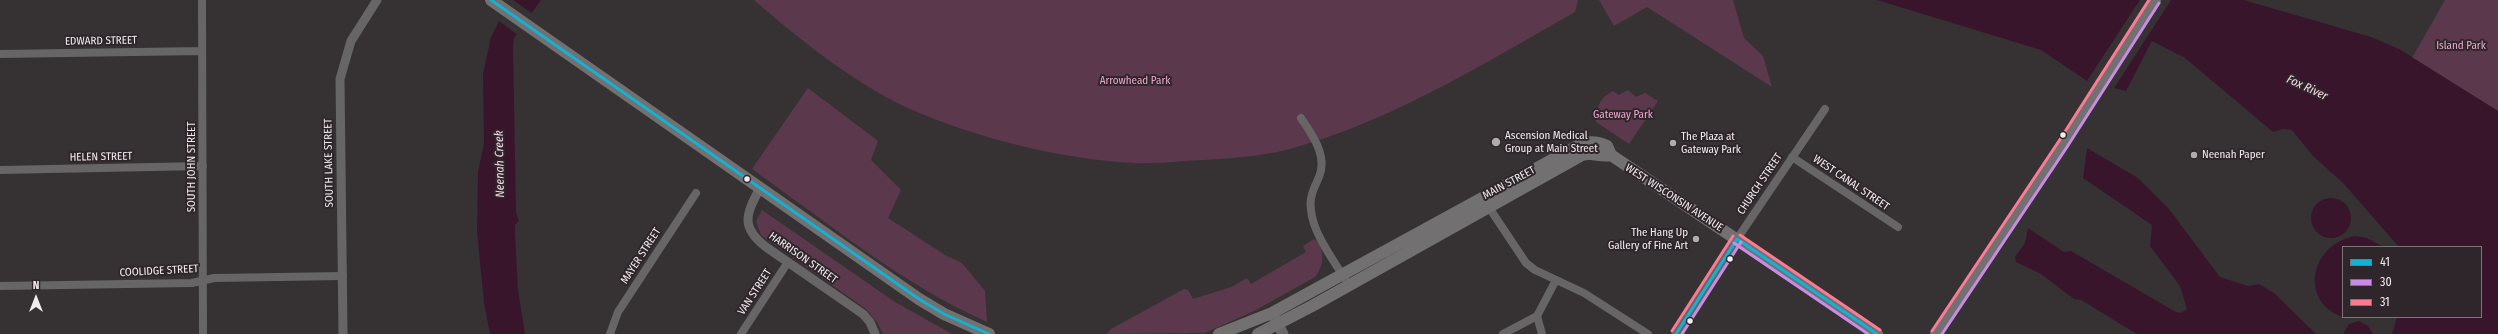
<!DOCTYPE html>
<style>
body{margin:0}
#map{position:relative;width:2498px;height:334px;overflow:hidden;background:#363234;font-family:"Fira Sans Condensed",sans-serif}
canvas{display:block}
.legend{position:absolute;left:2342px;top:246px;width:140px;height:72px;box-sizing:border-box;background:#2e262a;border:1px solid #7c7578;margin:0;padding:5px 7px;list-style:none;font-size:12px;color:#f1ecee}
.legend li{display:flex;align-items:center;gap:8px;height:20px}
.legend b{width:20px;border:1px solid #7c7578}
.north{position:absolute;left:16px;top:278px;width:40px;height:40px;-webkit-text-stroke:3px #2e262a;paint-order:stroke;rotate:0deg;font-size:11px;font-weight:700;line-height:16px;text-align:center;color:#f1ecee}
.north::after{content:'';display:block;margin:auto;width:14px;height:18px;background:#f1ecee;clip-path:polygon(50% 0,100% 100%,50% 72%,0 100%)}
</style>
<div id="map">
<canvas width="2498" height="334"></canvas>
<ul class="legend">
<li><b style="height:5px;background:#13b2d5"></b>41</li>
<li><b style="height:5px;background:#ca8be6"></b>30</li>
<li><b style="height:5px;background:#fe7a93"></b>31</li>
</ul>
<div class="north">N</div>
</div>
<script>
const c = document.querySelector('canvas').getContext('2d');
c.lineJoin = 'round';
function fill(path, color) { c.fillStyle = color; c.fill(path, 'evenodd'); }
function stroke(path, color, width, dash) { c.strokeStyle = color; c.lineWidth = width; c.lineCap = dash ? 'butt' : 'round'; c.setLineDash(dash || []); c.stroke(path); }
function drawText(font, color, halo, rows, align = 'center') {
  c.font = font + ' "Fira Sans Condensed",sans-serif'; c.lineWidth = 4; c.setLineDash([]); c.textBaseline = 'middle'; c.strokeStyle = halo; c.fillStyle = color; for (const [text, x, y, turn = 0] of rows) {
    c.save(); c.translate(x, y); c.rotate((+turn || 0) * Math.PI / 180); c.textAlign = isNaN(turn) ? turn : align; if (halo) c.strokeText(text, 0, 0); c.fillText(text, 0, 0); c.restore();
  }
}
fill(new Path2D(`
 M754 0H1578L1575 12C1486 62 1399 117 1300 146 1268 156 1236 158 1203 160 1180 161 1157 164 1135 163 1065 160 981 139 917 112 860 88 800 40 754 0Z
 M1599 0H1733L1744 38 1763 56 1772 87 1647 7 1614 26Z
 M2445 0H2498V111L2412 58Z
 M808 88 878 141 871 160 901 190 888 218 945 255 962 263 985 291 987 322C902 284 828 223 752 169Z
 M1628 90 1636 97 1645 93 1658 101 1629 144 1596 122C1598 106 1598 99 1613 91L1619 95Z
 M762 210 895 302 952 334H883L877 322 866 309 761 235 756 221Z
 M1314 239C1326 248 1324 267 1315 277L1254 311 1205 333 1107 334 1111 329 1184 289 1188 290 1193 299 1231 287 1247 278 1251 284 1306 252 1303 246Z`), '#5c384d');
fill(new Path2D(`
 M510 0H541L514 38 513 46 516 212 519 221 515 225V232L518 290 525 334H490L484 303 477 231 478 172 484 143 483 74 491 37Z
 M1877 0H2244L2371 37 2399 49 2498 111V334H2392L2397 317H2481V247H2399L2344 184 2313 156 2292 130 2283 129 2273 132 2185 58 2152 41 2126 91 2087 81 2041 50Z
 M2087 148 2138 178 2169 209 2220 277 2248 286 2259 284 2274 293 2316 334H2137L2081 300 2074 299 2041 274 2016 262 2015 257 2025 243 2028 228 2064 252 2071 251 2176 312 2181 313 2187 309 2180 286 2150 246 2152 225 2083 178Z
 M2311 218a20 20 0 1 1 40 0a20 20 0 1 1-40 0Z
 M2355 236 2367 238 2384 247H2343V317C2300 303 2308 245 2355 236Z
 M2359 321 2368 326 2373 334H2343L2349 324Z`), '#39152c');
fill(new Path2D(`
 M508 0H513L533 14 518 35 499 21Z
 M2140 0H2171L2114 88 2087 81Z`), '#363234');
stroke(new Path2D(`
 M202 0 203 334
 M0 54 202 51
 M1301 118C1312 134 1328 156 1319 177 1314 188 1309 197 1311 210 1313 233 1332 258 1345 279
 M1792 157 1898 227
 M0 170 203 166
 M1486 203 1526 263 1535 270 1584 293 1648 334
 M1737 239 1825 109
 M0 286 192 283 214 278 343 276
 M610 334 618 312 696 193
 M741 334 788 262
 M1503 334 1537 316
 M1542 334 1537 316 1556 280`), '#676566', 8);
stroke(new Path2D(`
 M760 188C746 214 740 227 766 247L863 314 870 322 875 334
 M343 334 340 79 351 41 377 0
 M1676 334 1737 239`), '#676566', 9);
stroke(new Path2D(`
 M1274 317 1283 334`), '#6a686a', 11);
stroke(new Path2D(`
 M491 0 919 299 944 314 989 334
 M1611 155 1877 334
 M1219 334 1272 313 1581 144C1590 141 1598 142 1607 146L1611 155
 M1258 334 1312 306 1582 155C1592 152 1600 157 1611 155
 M1936 334 2063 144 2155 0`), '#727070', 12);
stroke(new Path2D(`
 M491 0 919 299 944 314 989 334
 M1737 239 1877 334
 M1676 334 1737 239`), '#13b2d5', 3);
stroke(new Path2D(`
 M1734 243 1868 334
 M1682 334 1741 242
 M1942 334 2067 147 2159 3`), '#ca8be6', 3);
stroke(new Path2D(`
 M1740 235 1880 330
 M1672 331 1733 236
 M1932 331 2059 141 2149 0`), '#fe7a93', 3);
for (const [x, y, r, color] of [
 [2063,135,3.5,"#f1ecee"],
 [1496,142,5,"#b0abad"],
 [1673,143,4,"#b0abad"],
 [2194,155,4,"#b0abad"],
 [747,179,3.5,"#f1ecee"],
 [1696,239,4,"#b0abad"],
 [1730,259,3.5,"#f1ecee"],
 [1690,321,3.5,"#f1ecee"]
]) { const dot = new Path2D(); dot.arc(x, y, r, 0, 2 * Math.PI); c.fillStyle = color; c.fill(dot); stroke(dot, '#2e262a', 1.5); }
drawText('11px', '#f1ecee', '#2e262a', [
 ["EDWARD STREET",101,41,-1],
 ["HELEN STREET",101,157,-1],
 ["SOUTH LAKE STREET",329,163,-91],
 ["SOUTH JOHN STREET",192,167,-90],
 ["MAIN STREET",1509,183,-28],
 ["WEST CANAL STREET",1851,183,34],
 ["CHURCH STREET",1760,184,-56],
 ["WEST WISCONSIN AVENUE",1674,198,33],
 ["MAYER STREET",641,256,-57],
 ["HARRISON STREET",803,258,35],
 ["COOLIDGE STREET",159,271,-3],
 ["VAN STREET",755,292,-57]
]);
drawText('11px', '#efa7d0', '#2e262a', [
 ["Island Park",2461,46],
 ["Arrowhead Park",1135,81],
 ["Gateway Park",1623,115]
]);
drawText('11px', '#f1ecee', '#2e262a', [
 ["Ascension Medical",1505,136],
 ["Group at Main Street",1505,149],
 ["The Plaza at",1681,137],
 ["Gateway Park",1681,150],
 ["Neenah Paper",2202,155],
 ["The Hang Up",1688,233,"right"],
 ["Gallery of Fine Art",1688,246,"right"]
], 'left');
drawText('italic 12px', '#f7d8e9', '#2e262a', [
 ["Fox River",2307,88,25],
 ["Neenah Creek",500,164,-91]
]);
</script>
